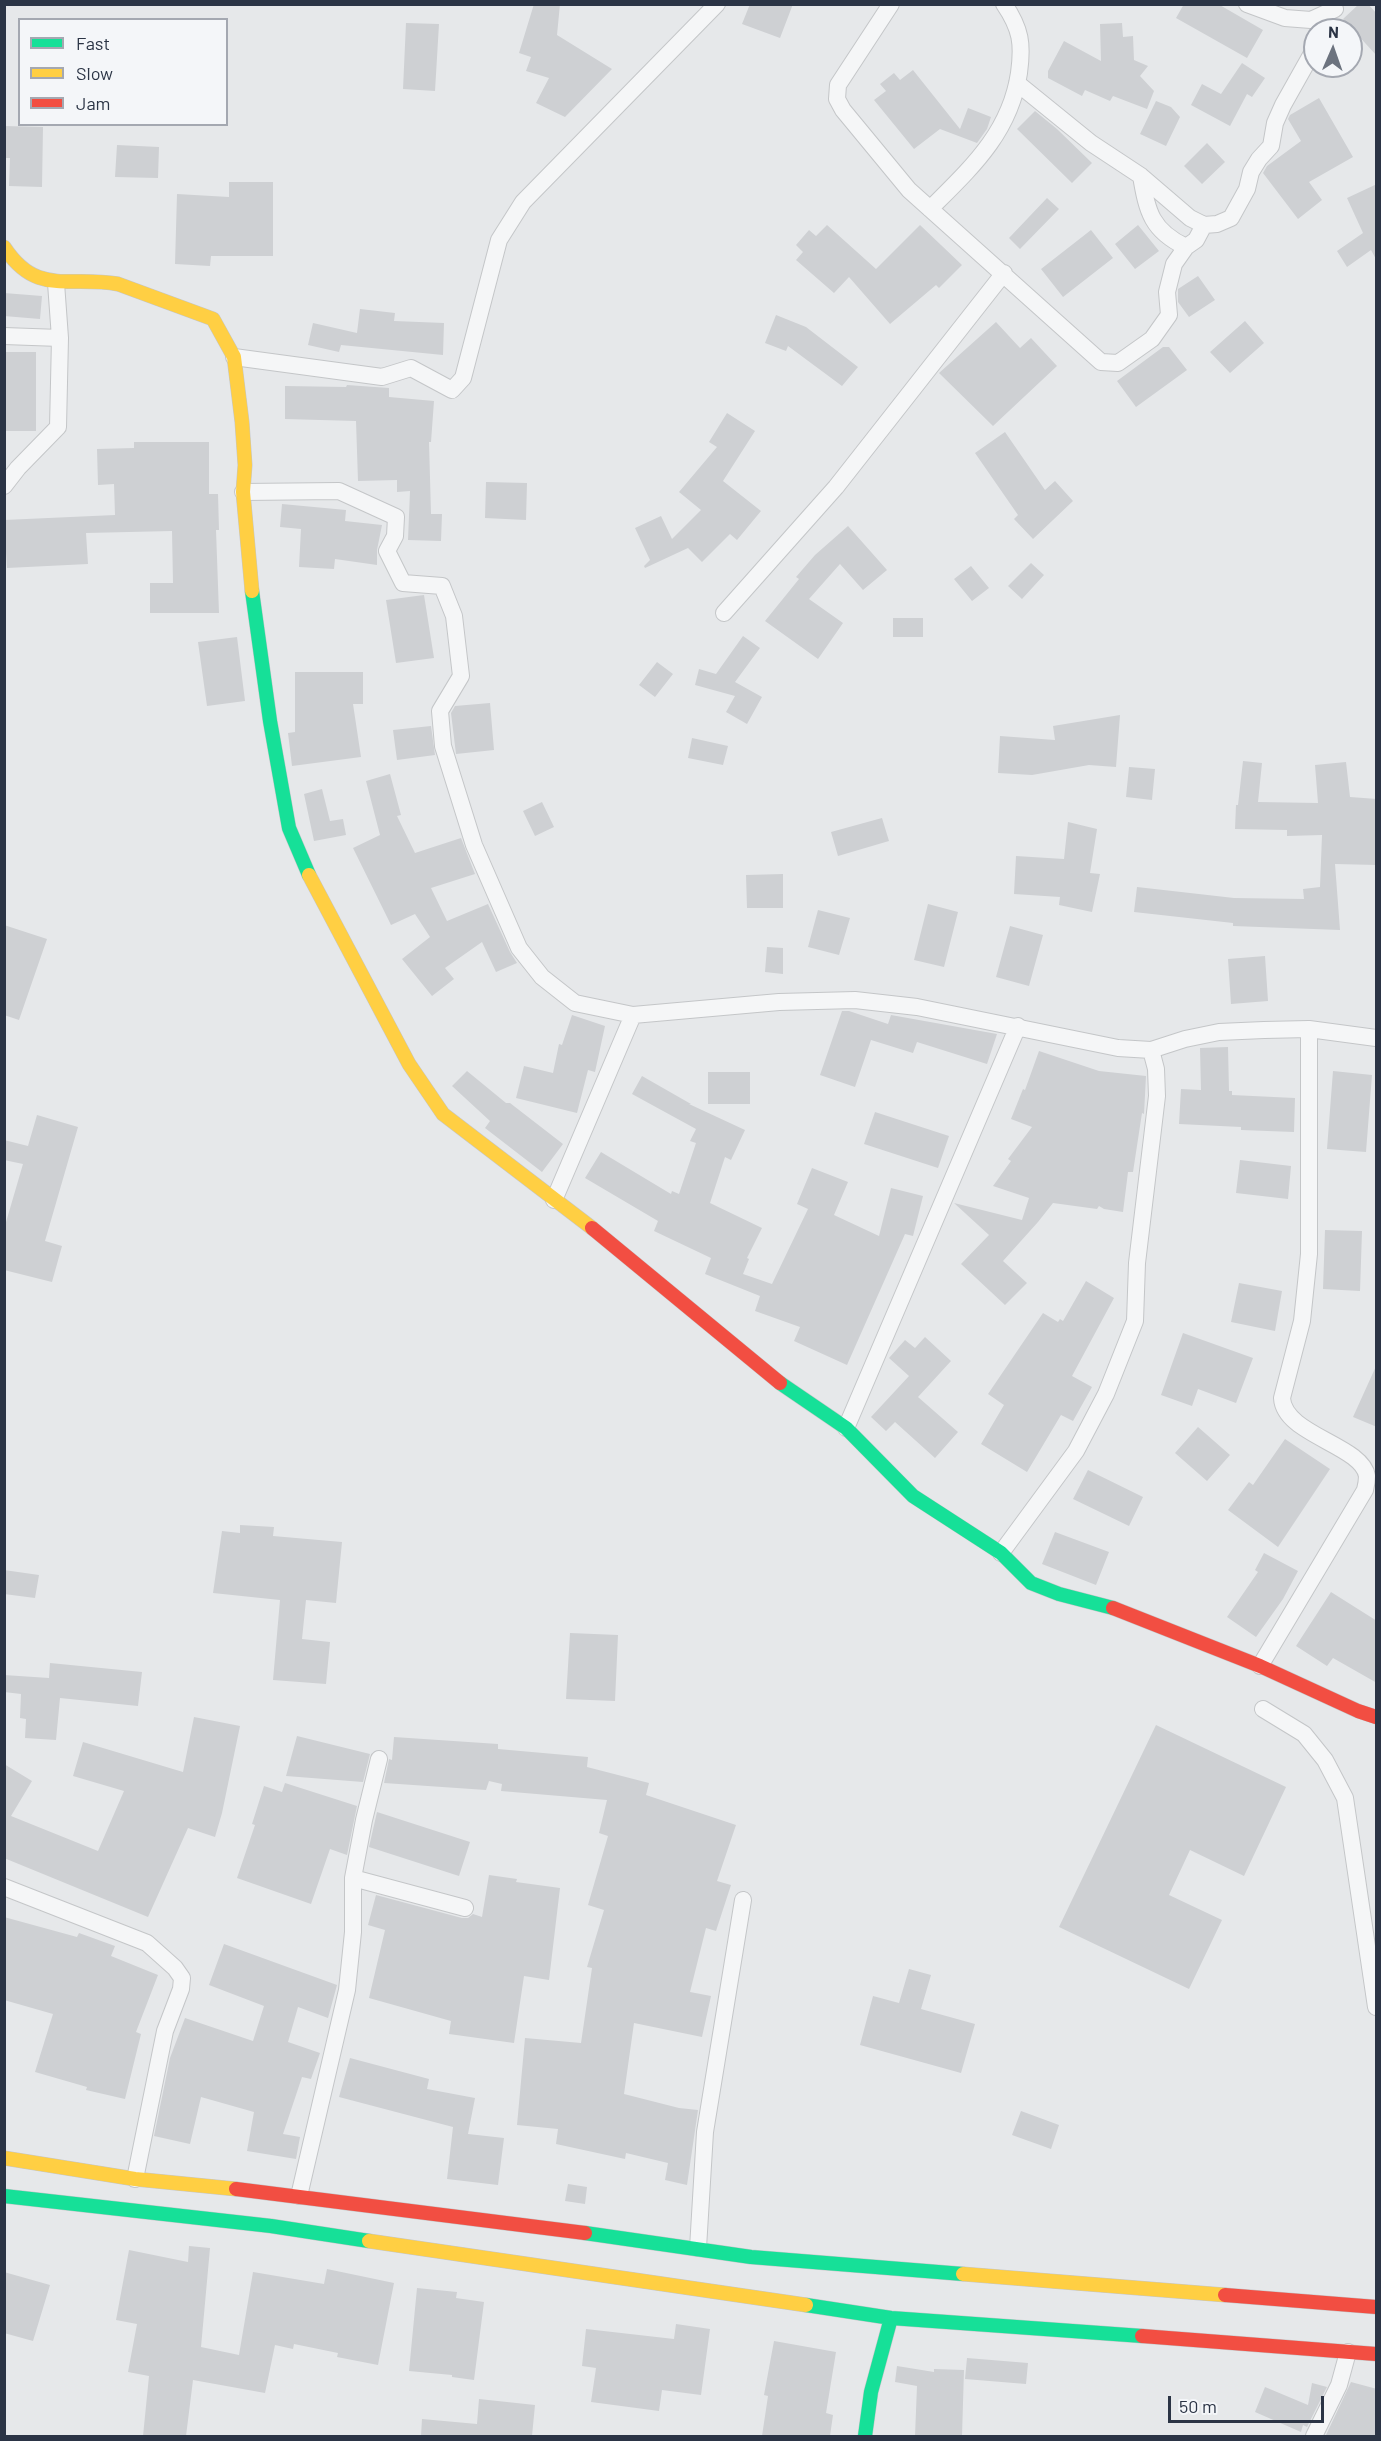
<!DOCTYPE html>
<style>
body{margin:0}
#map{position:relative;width:1381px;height:2441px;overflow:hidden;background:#e6e8ea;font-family:Barlow,sans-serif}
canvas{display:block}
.frame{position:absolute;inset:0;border:6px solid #2b3445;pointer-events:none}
.legend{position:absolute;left:18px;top:18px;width:210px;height:108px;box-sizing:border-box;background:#f4f6f9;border:2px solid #a4a8b1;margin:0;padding:8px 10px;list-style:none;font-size:18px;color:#2b3445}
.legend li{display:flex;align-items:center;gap:12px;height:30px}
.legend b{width:30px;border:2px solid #a4a8b1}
.north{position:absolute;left:1303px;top:18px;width:60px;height:60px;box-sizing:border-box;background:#f4f6f9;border:2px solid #a4a8b1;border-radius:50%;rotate:2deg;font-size:16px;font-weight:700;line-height:24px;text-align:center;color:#2b3445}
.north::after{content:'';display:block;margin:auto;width:21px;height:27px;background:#6c737f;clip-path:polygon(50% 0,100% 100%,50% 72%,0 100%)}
.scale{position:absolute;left:1168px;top:2396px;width:156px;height:27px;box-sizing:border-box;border:3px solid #2b3445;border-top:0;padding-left:8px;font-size:18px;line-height:21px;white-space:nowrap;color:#2b3445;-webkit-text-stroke:4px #f4f6f9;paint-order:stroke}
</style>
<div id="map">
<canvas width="1381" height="2441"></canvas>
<div class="frame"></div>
<ul class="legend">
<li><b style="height:8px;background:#16e098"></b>Fast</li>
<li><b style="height:8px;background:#ffcf43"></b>Slow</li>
<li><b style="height:8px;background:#f24e42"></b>Jam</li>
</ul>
<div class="north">N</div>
<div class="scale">50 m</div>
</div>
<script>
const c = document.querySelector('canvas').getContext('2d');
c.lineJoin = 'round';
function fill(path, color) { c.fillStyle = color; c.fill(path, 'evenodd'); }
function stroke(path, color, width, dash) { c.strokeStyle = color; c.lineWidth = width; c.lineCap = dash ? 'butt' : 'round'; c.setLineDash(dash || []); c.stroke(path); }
fill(new Path2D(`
 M534 4H560L557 35 612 69 565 117 536 103 549 78 526 71 531 57 519 53Z
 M750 4H793L780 38 742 24Z
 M1184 4H1218L1263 30 1247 58 1176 18Z
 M1359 4H1368L1377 14V56L1343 19Z
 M406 23 439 24 435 91 403 89Z
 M1122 23 1123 37 1133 36 1134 60 1148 66 1140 76 1154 91 1147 109 1113 96 1110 101 1085 90 1082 96 1048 78V71L1064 41 1101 61 1100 24Z
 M1242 63 1265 78 1252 97 1247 94 1230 126 1191 105 1202 84 1221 94Z
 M913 70 960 129 968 108 991 117 987 129 977 143 940 129 914 149 874 100 886 91 880 84 894 73 900 80Z
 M1319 98 1353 157 1309 182 1322 200 1298 219 1263 173 1267 166 1301 141 1288 119 1290 115Z
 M1156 101 1171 107 1180 117 1166 146 1140 134Z
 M1035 111 1057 129 1092 163 1072 183 1017 129Z
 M4 126 43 127 42 187 9 186 10 158H4Z
 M1207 143 1225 162 1202 184 1184 166Z
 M117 145 159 147 158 178 115 177Z
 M229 182H273V256H211L210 266 175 264 177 194 229 197Z
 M1377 184V261L1371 250 1347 267 1337 251 1363 233 1347 198Z
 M1047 198 1059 209 1020 249 1009 238Z
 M827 225 876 269 920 225 962 265 939 288 936 285 890 324 849 277 834 293 796 260 803 252 796 245 809 230 816 236Z
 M1138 225 1159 251 1135 269 1115 244Z
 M1091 230 1113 258 1063 297 1041 269Z
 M1198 276 1215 300 1189 317 1178 302V289Z
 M4 293 42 296 40 319 4 316Z
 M360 309 395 313 394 321 444 323 443 355 341 345 339 352 308 345 313 323 357 333Z
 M776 315 806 327 858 367 842 386 788 346 786 351 765 343Z
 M1245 321 1264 343 1230 373 1210 352Z
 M996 322 1020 348 1031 338 1057 366 993 426 939 373Z
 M1163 347H1169L1187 370 1136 407 1117 381Z
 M4 352H36V431H4Z
 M347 385 389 388V397L434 401 431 442H429L431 514H442L441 541 408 540 410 491 397 492V480L358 481 356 421 285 419V386L346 387Z
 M727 413 755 431 723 481 761 511 737 540 730 534 702 562 688 548 645 568 644 566 650 560 635 528 661 516 672 539 701 510 679 492 717 447 709 442Z
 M1005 432 1045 490 1055 481 1073 501 1033 539 1014 519 1018 515 975 453Z
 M134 442H209V494H218L219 530H216L219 613H150V583H173L172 531 86 533 88 564 7 568 4 520 115 515 114 484 98 485 97 449 134 448Z
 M486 482 527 483 526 520 485 518Z
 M282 504 346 510 345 521 382 525 377 550V565L335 559 334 569 299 567 301 529 280 527Z
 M848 526 887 570 863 590 840 564 809 599 843 623 818 659 765 621 799 579 796 577 815 555Z
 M1031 563 1044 575 1022 599 1008 586Z
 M971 566 989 588 972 601 954 579Z
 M424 595 434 658 396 663 386 600Z
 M893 618H923V637H893Z
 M743 636 760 648 735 682 762 697 747 724 726 712 735 696 695 685 699 669 716 674Z
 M237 637 245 701 207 706 198 642Z
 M657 662 673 674 655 697 639 685Z
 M295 672H363V704H353L361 757 292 766 288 733 295 732Z
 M490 703 494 750 456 754 451 713 455 706Z
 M1120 715 1116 767 1089 765 1032 775 998 773 1000 736 1055 740 1053 726Z
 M431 726 435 755 397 760 393 730Z
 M692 738 728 746 723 765 688 758Z
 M1243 761 1262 763 1258 802 1318 803 1315 765 1346 762 1350 797 1377 799V865L1335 864 1340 930 1233 926V923L1134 912 1137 887 1234 898 1304 899 1303 889 1320 887 1322 835 1287 836V830L1235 829 1236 805H1238Z
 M1129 767 1155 769 1152 800 1126 797Z
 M390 774 401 815 397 816 415 853 461 838 475 874 431 888 447 921 488 904 510 952 517 963 496 972 482 942 445 968 454 979 432 996 402 959 430 937 415 914 391 925 353 848 380 835 366 781Z
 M322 789 330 821 343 819 346 835 314 841 304 794Z
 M542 802 554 827 535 836 523 811Z
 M882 818 889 841 838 856 831 832Z
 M1068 822 1097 829 1090 873 1100 874 1092 912 1059 905 1060 897 1014 894 1016 856 1064 859Z
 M783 874V908H747L746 875Z
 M928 904 958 912 944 967 914 960Z
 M818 910 850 918 839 955 808 947Z
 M4 925 47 939 19 1020 4 1015Z
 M1010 926 1043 935 1029 986 996 977Z
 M767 947 783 948V974L765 972Z
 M1265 956 1268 1001 1231 1004 1228 959Z
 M842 1011H849L888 1024 891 1015 997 1034 987 1064 917 1042 913 1053 871 1040 855 1087 820 1075Z
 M572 1015 605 1026 595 1072 588 1070 577 1113 516 1098 524 1066 553 1073 559 1044 562 1045Z
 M1228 1047 1229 1091H1232V1095L1295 1098 1294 1132 1241 1130V1127L1179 1124 1181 1089 1201 1090 1200 1048Z
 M1039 1051 1099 1071 1146 1076 1144 1114 1142 1113 1133 1172H1128L1123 1212 1104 1209 1099 1206 1097 1209 1053 1203 1038 1222 1003 1261 1027 1283 1005 1305 961 1264 989 1235 954 1203 1022 1220 1029 1198 993 1186 1011 1161 1008 1159 1032 1127 1011 1119 1023 1089 1025 1090Z
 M467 1071 506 1103H510L563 1144 542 1172 485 1128 490 1121 452 1086Z
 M1333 1071 1372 1075 1366 1152 1327 1149Z
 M708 1072H750V1104H708Z
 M642 1076 691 1104H689L745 1130 731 1160 725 1157 710 1203 762 1228 747 1258 749 1259 743 1274 772 1284 808 1209 797 1204 812 1168 848 1182 834 1215 879 1236 891 1188 923 1196 913 1236 905 1234 847 1365 794 1341 800 1327 755 1311 760 1296 705 1274 711 1258 654 1231 658 1221 585 1178 601 1152 671 1194 672 1191 679 1194 696 1143 690 1141 696 1129 632 1094Z
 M875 1112 949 1136 938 1168 864 1144Z
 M37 1115 78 1127 45 1241 62 1246 52 1282 4 1270V1229L23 1164 4 1160V1140L28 1146Z
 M1240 1160 1291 1166 1288 1199 1236 1193Z
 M1325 1230 1362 1231 1360 1291 1323 1289Z
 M1086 1281 1114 1298 1072 1376 1092 1387 1073 1421 1061 1415 1027 1472 981 1444 1004 1405 988 1394 1043 1313 1058 1322 1060 1319 1063 1321Z
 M1239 1283 1282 1291 1275 1331 1231 1322Z
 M1183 1333 1253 1358 1236 1403 1198 1389 1192 1406 1161 1395Z
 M925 1337 951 1361 918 1397 958 1432 935 1458 895 1422 886 1431 871 1417 909 1376 889 1358 905 1340 915 1348Z
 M1377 1364V1427L1353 1417Z
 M1198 1427 1230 1455 1207 1481 1175 1453Z
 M1285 1439 1330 1469 1278 1547 1228 1510 1249 1482 1253 1485Z
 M1088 1470 1143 1497 1129 1526 1073 1499Z
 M240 1525 274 1527 273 1536 342 1542 336 1603 306 1600 302 1639 330 1642 326 1684 273 1680 280 1600 213 1593 222 1531 240 1533Z
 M1055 1532 1109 1552 1096 1585 1042 1564Z
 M1264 1553 1298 1571 1283 1599 1256 1637 1227 1617 1258 1572 1255 1570Z
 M4 1570 39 1575 35 1598 4 1594Z
 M1331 1592 1377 1621V1683L1333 1658 1327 1666 1296 1646Z
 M570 1633 618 1635 615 1701 566 1699Z
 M50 1663 142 1672 138 1706 60 1698 56 1740 25 1738 26 1719 20 1718 21 1694 4 1692V1675L49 1678Z
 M194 1717 240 1726 222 1813 215 1837 188 1828 148 1917 4 1858V1764L32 1781 11 1816 98 1851 124 1791 73 1776 83 1742 183 1772Z
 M1156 1725 1286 1787 1244 1876 1190 1850 1169 1895 1222 1920 1189 1989 1059 1927Z
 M297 1736 370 1754 363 1782 286 1776Z
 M394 1737 498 1744V1749L588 1757 587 1767 649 1783 646 1795 736 1825 717 1881 731 1885 716 1931 706 1928 690 1992 711 1996 702 2037 634 2023 624 2094 679 2108 698 2110 687 2185 665 2180 668 2163 626 2153 625 2159 556 2144 558 2129 517 2125 525 2038 581 2043 592 1968 587 1967 604 1910 588 1905 608 1836 599 1833 607 1800 501 1791 502 1784 489 1781 486 1790 384 1783 389 1759 392 1760Z
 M285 1783 357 1806 347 1855 330 1849 311 1904 237 1878 255 1825 252 1824 264 1786 282 1792Z
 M377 1812 470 1842 459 1876 369 1847Z
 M489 1875 517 1879 516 1882 560 1888 549 1980 524 1976 514 2043 449 2034 451 2021 369 1998 385 1930 368 1925 376 1895 462 1918H468L473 1914 482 1917Z
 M4 1917 77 1937 79 1933 115 1946 111 1956 158 1975 136 2032 141 2034 125 2099 86 2090 87 2087 35 2072 53 2014 4 2000Z
 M224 1944 337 1985 328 2018 298 2007 288 2042 320 2053 311 2079 302 2077 283 2134 300 2137 296 2159 247 2151 254 2112 201 2097 190 2144 154 2136 170 2058 185 2018 253 2041 264 2006 209 1985Z
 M909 1969 931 1975 921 2009 975 2024 961 2073 860 2045 873 1996 899 2003Z
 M350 2058 429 2079 427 2089 475 2098 468 2134 504 2138 498 2185 447 2179 453 2127 339 2097Z
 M1021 2111 1059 2125 1051 2149 1012 2135Z
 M568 2184 587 2187 585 2204 565 2201Z
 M189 2246 210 2248 201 2347 239 2355 253 2272 324 2284 327 2269 394 2283 378 2365 337 2357 338 2353 294 2344 293 2349 275 2345 265 2393 193 2380 186 2436H143L149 2376 128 2372 137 2324 116 2320 129 2250 188 2262Z
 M4 2272 50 2285 33 2341 4 2333Z
 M417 2288 457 2292 456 2298 484 2302 474 2380 452 2377V2375L409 2371Z
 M676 2324 710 2329 701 2395 662 2390 659 2411 591 2402 596 2368 582 2366 586 2329 674 2339Z
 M774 2341 836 2352 826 2413 833 2415 830 2436H762L768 2396 764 2395Z
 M967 2358 1028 2363 1026 2384 965 2379Z
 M897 2366 934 2372V2369L964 2370 962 2436H915L917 2386 895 2382Z
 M1351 2382 1377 2389V2436L1326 2435Z
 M1312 2383 1327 2387 1307 2427 1303 2425 1301 2432 1255 2412 1265 2387 1308 2405Z
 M479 2399 535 2405 532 2436H421L422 2419 477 2424Z`), '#ced0d3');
const street = new Path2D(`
 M891 4 838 85 837 99 843 110 909 190 1101 362 1118 363 1152 339 1169 315 1167 292 1174 264 1186 247 1196 240 1204 225
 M1247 4 1285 18 1311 20 1335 9
 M1017 83 1091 143 1141 176 1190 218 1204 225 1217 224 1231 218 1247 189 1251 172 1259 159 1271 146 1275 123 1283 105 1315 48
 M1141 176C1147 212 1152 231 1186 247
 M930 209C971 168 1010 133 1019 73 1023 44 1021 29 1004 4
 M4 336 60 338
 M234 357 382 377 411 368 452 390 463 378 499 240 523 202 717 4
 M4 486 18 468 58 427 60 338 56 283
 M243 492 339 491 396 517 395 536 387 551 403 583 442 586 454 616 461 676 440 711 443 746 474 845 519 948 542 977 575 1003 633 1015 779 1002 855 1000 917 1007 1118 1048 1151 1050 1185 1039 1219 1032 1264 1030 1309 1029 1376 1038
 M724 613 836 487 1004 273
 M554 1200 633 1015
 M846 1428 1018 1026
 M1001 1553 1076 1451 1106 1394 1135 1321 1137 1263 1157 1096 1156 1069 1151 1050
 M1260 1666 1365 1490C1366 1486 1367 1480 1367 1476 1362 1445 1284 1435 1282 1398L1302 1321 1309 1254V1029
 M1263 1709 1304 1734 1325 1760 1345 1798 1376 2007
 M353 1878 465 1908
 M4 1887 147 1943 175 1968 182 1978 181 1989 165 2031 135 2179
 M299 2196 347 1990 353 1932V1878L364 1820 379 1759
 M698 2248 705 2132 743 1900
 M1314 2436 1339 2385 1348 2352`);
const fast = new Path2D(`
 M252 591 270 721 289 828 309 875
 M780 1383 846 1428 913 1496 1001 1553 1031 1583 1059 1594 1113 1608
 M4 2196 271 2226 369 2241
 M585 2233 751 2257 963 2274
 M806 2305 891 2318 1142 2336
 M865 2436 871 2392 891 2318`);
const slow = new Path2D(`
 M4 247C37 297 68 275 118 284L213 319 234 357 242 422 245 465 243 492 252 591
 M309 875 409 1064 443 1114 592 1228
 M4 2158 135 2179 236 2189
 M369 2241 806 2305
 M963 2274 1225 2295`);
const jam = new Path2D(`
 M592 1228 780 1383
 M1113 1608 1260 1666 1358 1711 1376 1717
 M236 2189 585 2233
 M1225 2295 1376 2307
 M1142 2336 1376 2354`);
stroke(street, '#c4c6c8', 18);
stroke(fast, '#c4c6c8', 15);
stroke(slow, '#c4c6c8', 15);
stroke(jam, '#c4c6c8', 15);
stroke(street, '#f5f6f7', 16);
stroke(fast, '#16e098', 14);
stroke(slow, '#ffcf43', 14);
stroke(jam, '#f24e42', 14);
</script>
